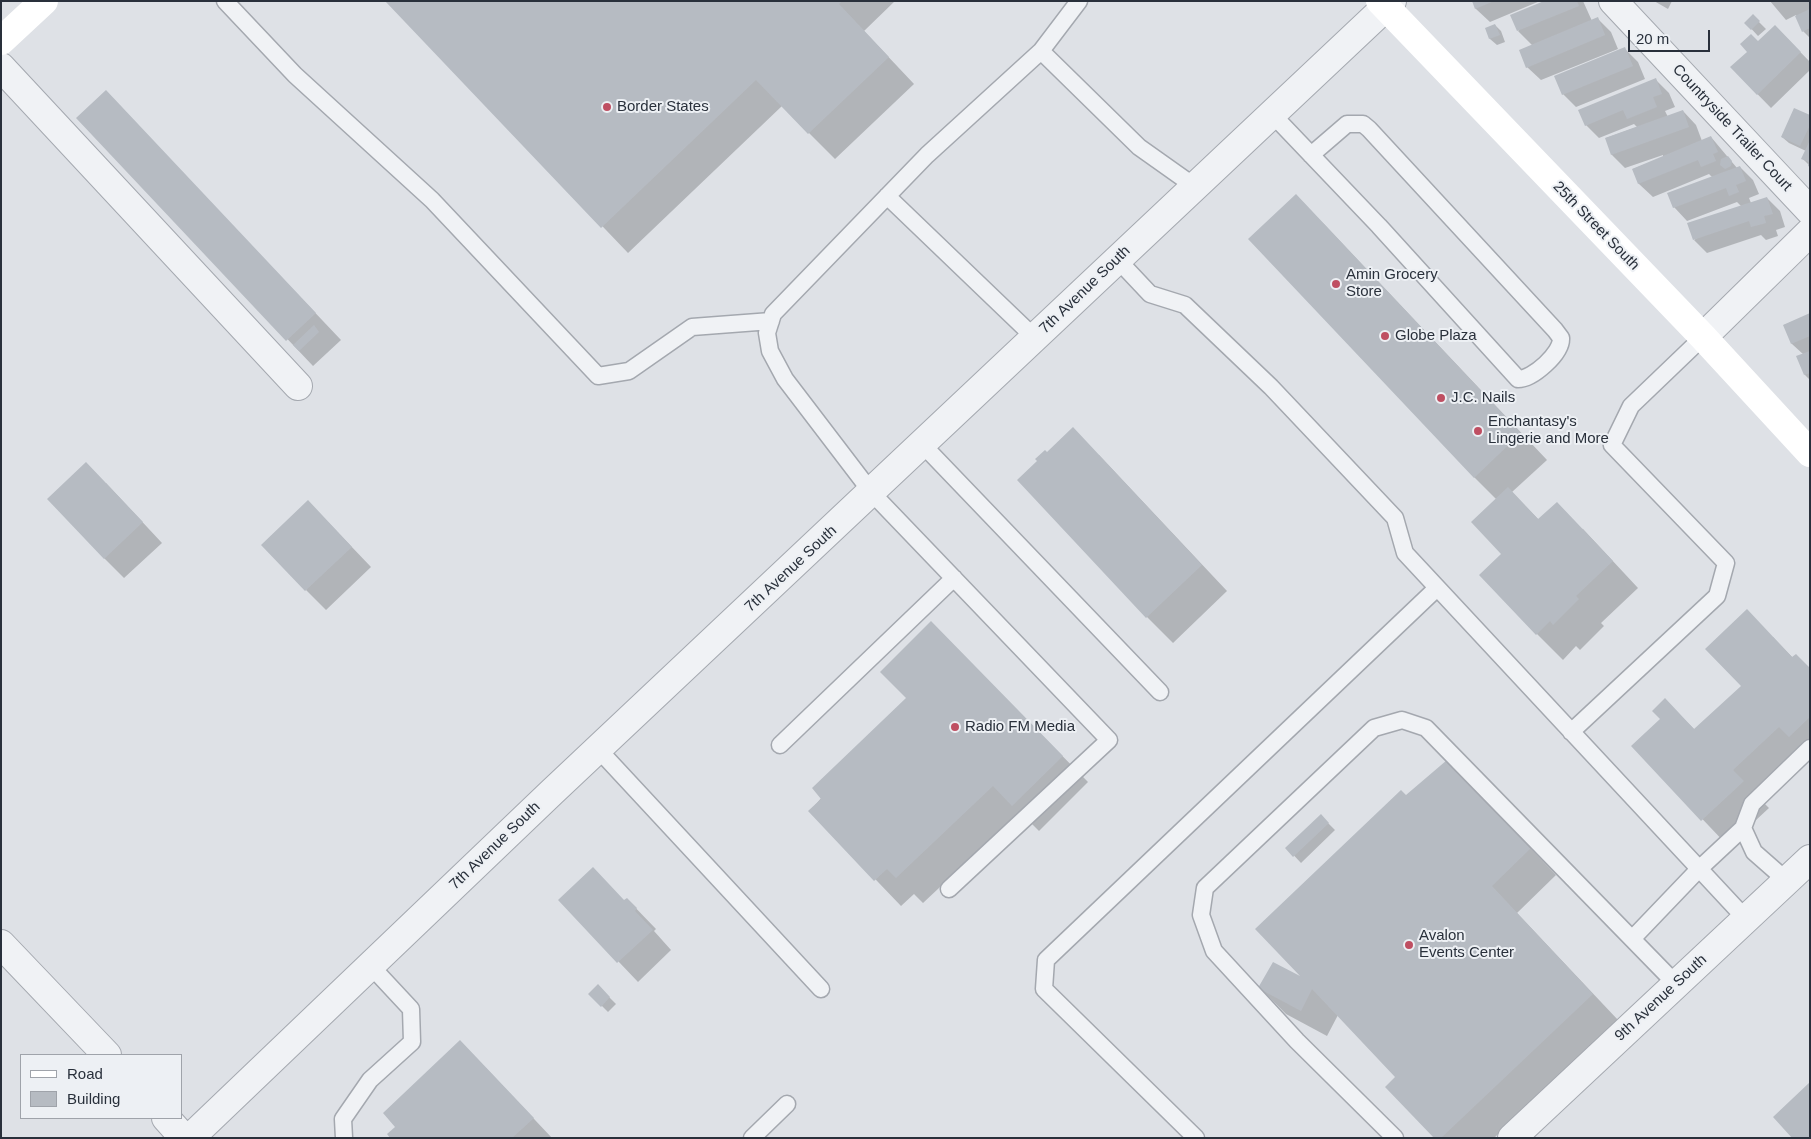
<!DOCTYPE html>
<style>
body{margin:0}
#map{position:relative;width:1811px;height:1139px;overflow:hidden;background:#dee1e6;font-family:Arial,sans-serif}
canvas{display:block}
.frame{position:absolute;inset:0;border:2px solid #29303b;pointer-events:none}
.legend{position:absolute;left:20px;top:1054px;width:162px;height:65px;box-sizing:border-box;background:#edf0f4;border:1px solid #9fa3aa;margin:0;padding:6px 9px;list-style:none;font-size:15px;color:#29303b}
.legend li{display:flex;align-items:center;gap:10px;height:25px}
.legend b{width:25px;border:1px solid #9fa3aa}
.scale{position:absolute;left:1628px;top:30px;width:82px;height:22px;box-sizing:border-box;border:2px solid #29303b;border-top:0;padding-left:6px;font-size:15px;line-height:18px;white-space:nowrap;color:#29303b;-webkit-text-stroke:4px #edf0f4;paint-order:stroke}
</style>
<div id="map">
<canvas width="1811" height="1139"></canvas>
<div class="frame"></div>
<ul class="legend">
<li><b style="height:6px;background:#fff"></b>Road</li>
<li><b style="height:14px;background:#b6bbc2"></b>Building</li>
</ul>
<div class="scale">20 m</div>
</div>
<script>
const c = document.querySelector('canvas').getContext('2d');
c.lineJoin = 'round';
function fill(path, color) { c.fillStyle = color; c.fill(path, 'evenodd'); }
function stroke(path, color, width, dash) { c.strokeStyle = color; c.lineWidth = width; c.lineCap = dash ? 'butt' : 'round'; c.setLineDash(dash || []); c.stroke(path); }
function drawText(font, color, halo, rows, align = 'center') {
  c.font = font + ' Arial,sans-serif'; c.lineWidth = 4; c.setLineDash([]); c.textBaseline = 'middle'; c.strokeStyle = halo; c.fillStyle = color; for (const [text, x, y, turn = 0] of rows) {
    c.save(); c.translate(x, y); c.rotate((+turn || 0) * Math.PI / 180); c.textAlign = isNaN(turn) ? turn : align; if (halo) c.strokeText(text, 0, 0); c.fillText(text, 0, 0); c.restore();
  }
}
fill(new Path2D(`
 M387 1H895L864 31 914 84 835 159 782 106 628 253Z
 M1473 1H1540L1490 22 1476 9Z
 M1548 1H1583L1592 21 1598 19 1611 32 1618 49 1541 80 1527 67 1533 46 1518 31Z
 M1654 1H1672L1668 9Z
 M1770 1H1810V38L1803 31 1796 15 1786 20Z
 M1753 16 1766 29 1758 36 1746 23Z
 M1495 25 1501 31 1505 42 1497 45 1490 39 1486 29Z
 M1775 26 1810 62V70L1771 108 1732 68Z
 M1625 49 1638 62 1645 79 1576 107 1563 94Z
 M1656 80 1669 93 1675 107 1665 111 1668 117 1683 111 1696 125 1702 141 1711 137 1737 168 1740 167 1753 180 1759 194 1749 198 1751 203 1767 198 1780 211 1785 227 1776 230 1778 236 1766 240 1761 235 1707 253 1694 240 1741 206 1737 202 1687 221 1674 207 1712 177 1709 174 1653 197 1639 184 1633 169 1663 157V155L1625 168 1612 155 1606 138 1637 127 1634 124 1599 138 1586 125Z
 M106 92 341 340 313 366 78 118Z
 M1810 117V166L1803 159 1806 151 1789 143 1782 137Z
 M1322 222 1547 460 1512 492 1539 520 1583 529 1638 588 1601 623 1604 626 1580 650 1576 646 1563 660 1537 634 1503 554 1497 500 1474 477Z
 M1810 314V380L1805 375 1804 355 1792 344 1784 325Z
 M1047 453 1099 455 1227 591 1173 643 1147 617Z
 M106 483 162 543 124 578 104 558Z
 M328 522 371 567 326 610 306 590Z
 M1773 637 1793 658 1810 669V756L1758 797 1769 808 1728 846 1633 746 1661 719 1665 700 1695 730 1742 686Z
 M957 649 1088 782 1039 831 1020 812 923 903 914 894 901 906 810 811 907 698Z
 M1472 787 1556 875 1517 913 1618 1020 1494 1138H1435L1397 1077 1338 1015 1327 1036 1286 1014 1260 988 1304 980 1406 797Z
 M1321 816 1335 830 1301 863 1287 848Z
 M627 899 656 929 654 931 671 950 638 982 560 900 625 901Z
 M598 986 616 1004 608 1012 590 994Z
 M486 1068 552 1138H392Z`), '#0003');
fill(new Path2D(`
 M385 1H842L839 4 889 57 808 134 756 80 601 228Z
 M1472 1H1494L1475 9Z
 M1544 1H1577L1579 6 1517 31 1510 15Z
 M1810 9V28L1802 32 1795 16Z
 M1753 14 1760 21 1751 30 1744 23Z
 M1598 17 1605 35 1526 68 1519 50Z
 M1495 24 1500 35 1489 39 1485 28Z
 M1775 25 1801 52 1757 95 1730 67 1747 52 1740 44 1751 34 1758 41Z
 M1625 47 1633 66 1562 95 1554 76Z
 M1656 78 1662 94 1653 97 1657 107 1627 119 1623 110 1585 126 1578 110Z
 M106 90 316 313 286 341 76 118Z
 M1794 108 1810 115V125L1800 146 1781 137Z
 M1683 110 1689 127 1611 155 1605 138Z
 M1711 136 1718 152 1713 154 1716 161 1701 167 1698 160 1638 184 1632 169Z
 M1810 140V167L1808 166 1809 162 1801 159Z
 M1728 156 1732 161 1731 166 1725 169 1720 165 1721 159Z
 M1740 166 1746 181 1736 185 1739 192 1729 196 1726 188 1673 208 1667 193Z
 M1296 194 1521 433 1474 478 1248 239Z
 M1767 197 1773 214 1764 216 1766 223 1751 227 1749 221 1693 240 1687 223Z
 M1810 313V336L1791 344 1783 325Z
 M314 325 319 332 299 351 293 345Z
 M1810 351V373L1804 375 1796 356Z
 M1073 427 1202 565 1146 618 1017 480 1037 461 1035 459 1045 450 1047 452Z
 M86 462 143 522 104 559 47 499Z
 M1508 487 1538 519 1557 502 1613 561 1576 596 1579 599 1553 625 1550 621 1536 635 1479 575 1501 554 1471 522Z
 M308 500 352 547 305 591 261 545Z
 M1747 609 1792 657 1796 654 1810 668V717L1789 737 1779 727 1733 770 1744 781 1701 821 1631 746 1660 719 1652 711 1665 698 1694 729 1741 686 1705 649Z
 M931 621 1063 756 1012 806 993 786 896 878 887 869 874 881 808 811 821 799 812 788 906 698 880 672Z
 M1447 760 1531 848 1492 886 1593 994 1441 1138H1434L1385 1087 1395 1077 1312 989 1301 1011 1258 988 1273 962 1300 976 1255 929 1401 790 1406 795Z
 M1321 814 1329 823 1293 857 1285 848Z
 M593 867 624 900 627 898 637 908 635 911 653 930 617 963 558 900Z
 M598 984 610 997 601 1007 588 994Z
 M460 1040 534 1118 512 1138H390L387 1134 395 1127 383 1113Z
 M1810 1082V1138H1792L1773 1117Z`), '#b6bbc2');
const lane = new Path2D(`
 M225 1 295 75 432 200 598 376 629 371 692 327 771 321
 M1041 51 1079 1
 M1273 115 1379 226 1518 379C1533 379 1562 353 1561 338L1555 330 1369 129 1363 124H1347L1311 155
 M887 196 1035 338
 M1117 259 1150 294 1185 305 1271 387 1395 518 1405 553 1746 919
 M923 445 1160 692
 M1571 732 1717 596 1726 563 1612 445 1631 406 1703 337
 M780 745 954 578
 M598 749 821 989
 M1787 881 1754 852 1743 828 1752 804 1810 748
 M949 889 1109 740 872 493 785 379 770 351 767 333 773 314 927 155 1041 51 1139 147 1194 186
 M1632 939 1699 869 1743 828
 M344 1138 343 1119 370 1080 412 1042 411 1009 370 965
 M752 1138 787 1104
 M1196 1138 1044 989 1046 960 1437 588
 M1395 1138 1297 1041 1214 951 1201 915 1205 888 1374 728 1402 720 1426 728 1676 984`);
const street = new Path2D(`
 M1613 1 1810 211
 M1 67 298 386
 M1703 337 1810 232
 M1 944 107 1055
 M166 1118 184 1138
 M190 1138 552 792 1392 1
 M1512 1138 1810 859`);
stroke(lane, '#a4a8af', 19);
stroke(street, '#a4a8af', 30);
stroke(lane, '#f0f2f5', 16);
stroke(street, '#f0f2f5', 28);
stroke(new Path2D(`
 M1380 1 1703 337 1810 453
 M1 41 44 1`), '#fff', 28);
for (const [x, y, r, color] of [
 [607,107,5,"#bf4f62"],
 [1336,284,5,"#bf4f62"],
 [1385,336,5,"#bf4f62"],
 [1441,398,5,"#bf4f62"],
 [1478,431,5,"#bf4f62"],
 [955,727,5,"#bf4f62"],
 [1409,945,5,"#bf4f62"]
]) { const dot = new Path2D(); dot.arc(x, y, r, 0, 2 * Math.PI); c.fillStyle = color; c.fill(dot); stroke(dot, '#edf0f4', 2); }
drawText('15px', '#29303b', '#edf0f4', [
 ["Border States",617,107],
 ["Amin Grocery",1346,275],
 ["Store",1346,292],
 ["Globe Plaza",1395,336],
 ["J.C. Nails",1451,398],
 ["Enchantasy's",1488,422],
 ["Lingerie and More",1488,439],
 ["Radio FM Media",965,727],
 ["Avalon",1419,936],
 ["Events Center",1419,953]
], 'left');
drawText('15px', '#29303b', '#edf0f4', [
 ["Countryside Trailer Court",1732,128,47],
 ["25th Street South",1596,226,46],
 ["7th Avenue South",1085,290,-44],
 ["7th Avenue South",791,569,-43],
 ["7th Avenue South",495,846,-44],
 ["9th Avenue South",1661,998,-43]
]);
</script>
